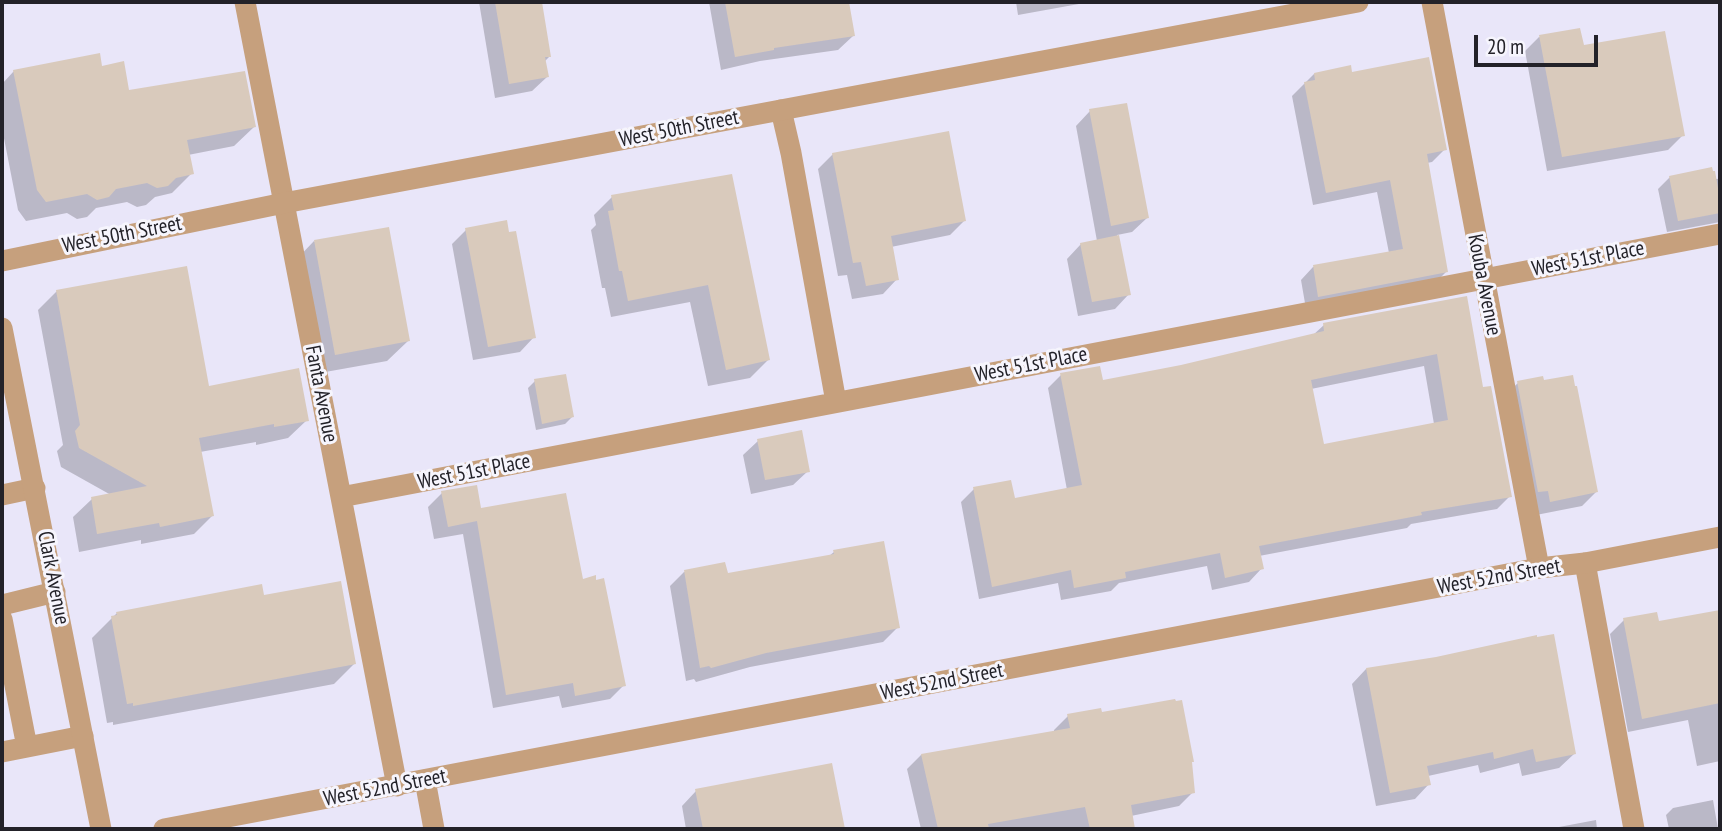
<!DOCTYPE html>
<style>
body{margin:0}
#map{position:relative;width:1722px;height:831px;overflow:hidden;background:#e9e6f9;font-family:"PT Sans Narrow",sans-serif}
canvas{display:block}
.frame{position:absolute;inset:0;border:4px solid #232229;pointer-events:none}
.scale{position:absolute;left:1474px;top:35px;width:124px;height:32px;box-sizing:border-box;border:4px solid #232229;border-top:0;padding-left:9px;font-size:21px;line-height:24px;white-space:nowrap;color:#232229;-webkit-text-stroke:5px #f6f5fd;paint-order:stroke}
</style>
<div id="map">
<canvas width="1722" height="831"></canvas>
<div class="frame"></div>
<div class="scale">20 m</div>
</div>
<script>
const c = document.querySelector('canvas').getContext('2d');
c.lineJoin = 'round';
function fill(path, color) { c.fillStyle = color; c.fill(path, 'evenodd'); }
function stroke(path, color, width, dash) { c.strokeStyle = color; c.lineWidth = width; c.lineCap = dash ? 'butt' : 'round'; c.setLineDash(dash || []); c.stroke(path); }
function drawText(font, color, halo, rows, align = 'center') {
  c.font = font + ' "PT Sans Narrow",sans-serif'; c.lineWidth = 6; c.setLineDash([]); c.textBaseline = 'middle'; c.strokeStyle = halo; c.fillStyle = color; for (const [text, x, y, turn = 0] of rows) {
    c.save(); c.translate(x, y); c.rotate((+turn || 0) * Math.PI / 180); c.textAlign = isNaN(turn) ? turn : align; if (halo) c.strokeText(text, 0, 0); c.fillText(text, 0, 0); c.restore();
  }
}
fill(new Path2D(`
 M479 2H540L550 56 544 62 547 77 532 91 495 98Z
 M709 2H846L853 36 838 50 760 61 721 70Z
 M1016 2H1090L1018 15Z
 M1539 37 1582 48 1683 135 1668 150 1547 171 1525 51Z
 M101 68 128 92 254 127 234 146 188 155 192 173 172 193 155 197 146 205 137 207 127 202 96 208 87 217 77 219 67 213 26 221 18 210 2 128V84L14 71Z
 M1314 74H1350L1445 149 1432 162 1427 163 1446 272 1433 285 1306 309 1301 280 1313 267 1389 253 1377 192 1313 205 1292 96Z
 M1090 111 1147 218 1132 232 1117 235 1129 294 1115 309 1078 316 1067 259 1081 244 1097 241 1076 126Z
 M833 154 964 221 950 235 891 247 897 279 883 294 852 299 847 275 838 276 818 169Z
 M731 176 768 360 750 378 708 386 690 302 611 317 605 288H602L591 230 596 225 594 215 612 197Z
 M1670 177 1720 179V222L1667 232 1658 189Z
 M466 230 534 337 520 352 473 360 452 244Z
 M314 241 408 341 387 361 314 374 294 262Z
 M57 291 207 388 307 420 288 438 256 445V442L200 452 212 516 194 534 141 544V540L79 552 73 517 92 499 111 495 61 467 57 451 63 445 38 310Z
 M1465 298 1482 389 1510 496 1497 509 1411 524 1407 528 1259 556 1262 568 1249 582 1212 590 1207 566 1119 583 1111 591 1061 600 1058 583 979 599 961 502 974 489 1013 500 1067 490 1048 388 1061 375 1101 382 1181 367 1313 335 1324 325ZM1424 366 1434 424 1322 446 1311 389Z
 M535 381 572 417 565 424 536 430 528 388Z
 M1518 383 1596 492 1582 506 1536 515 1503 397Z
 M758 441 808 471 793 485 751 494 743 455Z
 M442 493 480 510 582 581 624 685 610 699 562 708 559 696 493 708 463 534 434 539 428 507Z
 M834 552 898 627 883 642 750 667 696 682 694 679 686 681 670 586 684 572 726 575 829 556Z
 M262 597 354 664 334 684 113 725V722L107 723 92 638 117 613Z
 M1720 612V761L1697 766 1688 720 1628 732 1610 634 1624 620 1657 623Z
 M1436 658 1574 754 1559 768 1522 776 1519 763 1480 773 1478 765 1428 776 1429 784 1415 799 1376 806 1352 684 1366 669Z
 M1100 714 1190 764 1193 792 1179 806 1131 816 1134 829H921L907 769 921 755 1054 733V730L1068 716Z
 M831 765 843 829H686L682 806 696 791Z
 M1713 800 1718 829H1669L1666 815 1673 808Z
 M1596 820 1597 829H1557L1559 827Z`), '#0003');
fill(new Path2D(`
 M495 2H542L551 57H545L549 77 509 84Z
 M725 2H849L855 36 774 48V50L735 57Z
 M1580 28 1584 45 1665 31 1685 136 1562 157 1539 35Z
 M100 53 102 66 124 61 129 90 245 71 256 127 187 140 194 174 176 178 168 186 157 188 147 183 116 189 109 197 97 200 87 194 46 202 37 190 13 70Z
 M1429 57 1447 150 1427 154 1448 272 1318 297 1313 265 1403 249 1390 180 1326 193 1304 82 1315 80 1314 73 1351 65 1352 72Z
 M1127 103 1149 218 1111 226 1089 109Z
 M949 131 966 221 891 236 899 280 866 286 861 262 853 263 832 153Z
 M1712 167 1713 171H1715L1720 200V213L1678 221 1669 176Z
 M732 174 770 360 726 370 708 285 628 301 622 271H619L608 211 614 210 611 195Z
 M507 220 509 232 516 231 536 338 488 347 465 228Z
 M389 227 410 341 335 355 314 240Z
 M1119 235 1131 295 1092 302 1080 243Z
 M187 266 209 386 299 368 309 421 274 427V424L199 438 214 516 160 527 159 523 97 534 91 497 147 486 79 448 75 431 80 425 56 290Z
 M1467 296 1483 387 1491 386 1512 497 1421 512 1422 515 1259 546 1264 569 1225 578 1220 553 1125 572 1126 578 1074 588 1071 570 992 587 973 487 1011 480 1015 498 1082 485 1060 373 1100 366 1103 380 1181 365 1324 331 1323 323ZM1437 354 1448 420 1324 444 1311 380Z
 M566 374 574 417 542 424 534 379Z
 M1573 375 1575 386H1577L1598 492 1550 502 1548 491 1538 492 1517 381 1543 376 1544 380Z
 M802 430 810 472 765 480 757 439Z
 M477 485 481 508 566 493 583 579 596 575V580L604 578 626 686 575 696 573 683 506 695 477 521 448 527 441 491Z
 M884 541 900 628 766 653 711 668 709 666 700 668 684 570 725 562 728 573 834 554 833 550Z
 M341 581 356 664 133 706V703L127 704 111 616 117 615 116 612 262 584 264 595Z
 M1720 610V703L1642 719 1623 618 1657 612 1659 621Z
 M1554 634 1576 754 1536 762 1533 749 1494 759 1493 752 1427 766 1431 785 1390 793 1366 668 1436 657 1537 635V637Z
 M1175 699 1176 701 1182 700 1194 762H1192L1195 793 1131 805 1135 829H1090L1085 807 988 824 989 829H938L921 754 1070 728 1067 714 1101 708 1102 712Z
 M832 763 845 829H703L695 789Z`), '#d9cabc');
stroke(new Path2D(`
 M245 2 397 786
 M1432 2 1539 568
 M781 110 791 153 836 402
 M341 497 1720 234
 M1585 563 1634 829
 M2 605 55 592
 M2 619 27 747
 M2 752 83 736
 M425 780 434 829`), '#c6a07d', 21);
stroke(new Path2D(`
 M2 261 284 203 1358 2
 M2 495 35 488
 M164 829 1539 568 1585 563 1720 537`), '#c6a07d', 21);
stroke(new Path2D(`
 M2 328 101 829`), '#c6a07d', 21);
drawText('21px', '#232229', '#f6f5fd', [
 ["West 50th Street",679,129,-11],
 ["West 50th Street",122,235,-11],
 ["West 51st Place",1588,259,-11],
 ["Kouba Avenue",1484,285,79],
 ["West 51st Place",1031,365,-11],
 ["Fanta Avenue",321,394,79],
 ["West 51st Place",474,472,-11],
 ["West 52nd Street",1499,577,-10],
 ["Clark Avenue",53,578,79],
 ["West 52nd Street",942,682,-11],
 ["West 52nd Street",385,788,-11]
]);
</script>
